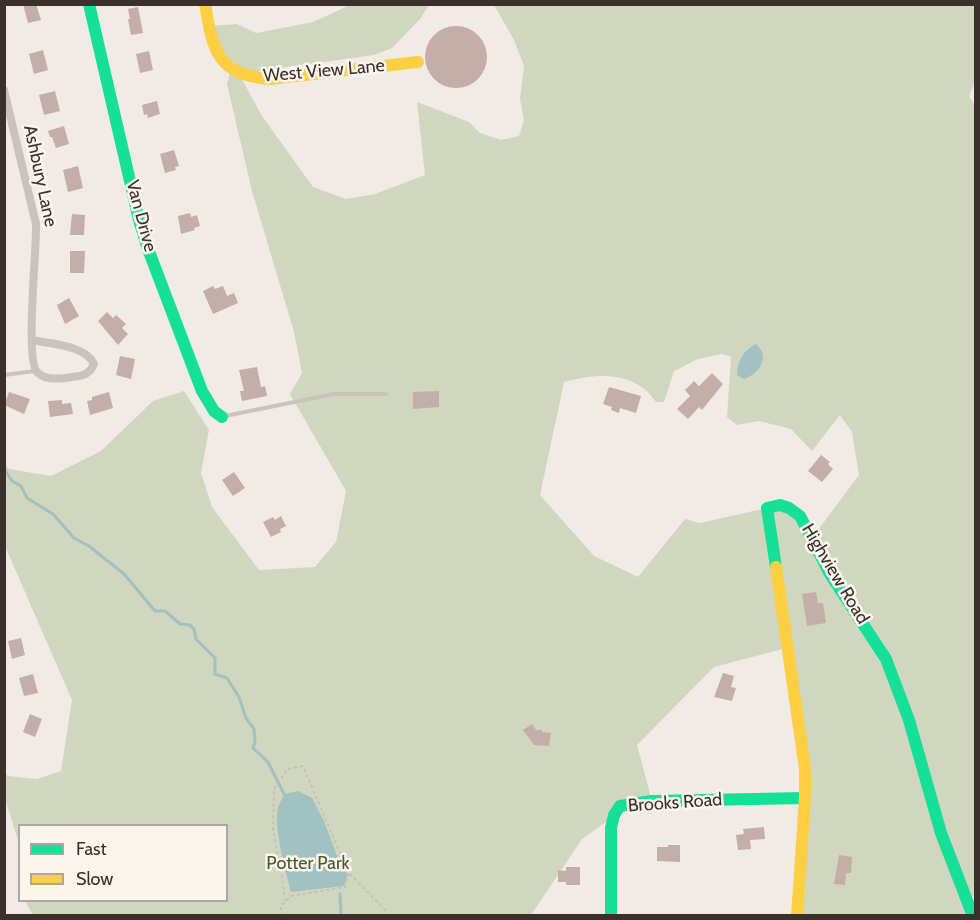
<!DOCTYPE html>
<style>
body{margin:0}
#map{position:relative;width:980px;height:920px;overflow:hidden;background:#f0ebe5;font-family:Cabin,sans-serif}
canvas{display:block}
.frame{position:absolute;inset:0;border:6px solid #3b302b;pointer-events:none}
.legend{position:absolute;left:18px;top:824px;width:210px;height:78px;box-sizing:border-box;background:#fbf5ee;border:2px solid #aea6a0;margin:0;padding:8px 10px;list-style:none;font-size:18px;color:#3b302b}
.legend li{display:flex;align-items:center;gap:12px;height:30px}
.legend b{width:30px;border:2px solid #aea6a0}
</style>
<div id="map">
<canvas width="980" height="920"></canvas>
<div class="frame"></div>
<ul class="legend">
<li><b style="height:8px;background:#16e098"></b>Fast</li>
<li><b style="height:8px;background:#ffcf43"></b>Slow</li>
</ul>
</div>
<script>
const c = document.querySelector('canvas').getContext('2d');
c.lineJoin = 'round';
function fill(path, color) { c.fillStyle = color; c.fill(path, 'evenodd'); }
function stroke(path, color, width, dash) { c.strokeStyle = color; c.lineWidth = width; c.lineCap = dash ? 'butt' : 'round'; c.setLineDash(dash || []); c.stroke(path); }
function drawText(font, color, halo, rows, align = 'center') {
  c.font = font + ' Cabin,sans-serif'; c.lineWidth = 5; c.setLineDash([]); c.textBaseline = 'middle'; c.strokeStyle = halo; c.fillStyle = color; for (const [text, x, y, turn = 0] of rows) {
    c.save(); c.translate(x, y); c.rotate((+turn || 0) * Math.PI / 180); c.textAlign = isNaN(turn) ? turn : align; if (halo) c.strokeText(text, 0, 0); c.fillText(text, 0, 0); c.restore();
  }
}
fill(new Path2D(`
 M350 5H429L420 19 392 48 374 55 258 71 252 77 239 74 262 116 313 187 346 199 375 194 425 175 417 102 469 122 480 133 501 140 519 136 524 120 520 99 524 66 514 40 494 5H975V82L969 96 976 107V894L967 900 968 915H797L805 798 786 648 714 667 637 745 652 801 633 803 582 839 531 915H33L25 901 226 900V826H20L19 843 5 799V773L8 776 37 779 61 771 72 700 5 546 4 463 9 469 51 476 101 451 153 401 184 391 209 430 201 473 212 507 259 570 315 567 336 542 346 491 290 394 302 373 294 332 252 191 227 84 231 70 209 26 237 24 256 33 313 22ZM722 354 731 357 727 417 737 425 759 421 791 429 812 451 840 415 852 432 859 475 812 538 789 508 780 505 700 523 685 519 638 577 594 556 540 495 564 382C589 375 621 371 643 388 648 391 652 397 656 402H664L674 371 698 359Z`), '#d1d6bf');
fill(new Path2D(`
 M756 344C771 357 759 374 744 379L737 375C737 362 744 349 756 344Z
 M298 791 312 798 324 821 342 869 348 874 344 886 291 892C286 871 273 827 278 807 280 803 282 798 284 794Z`), '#a1c2c1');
stroke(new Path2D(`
 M4 469 12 481 21 486 27 498 53 514 74 538 89 546 124 574 155 611H165L180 624 190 625 194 629 196 639 215 658V674L227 678 239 697 246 718 254 729 255 741 253 748 268 762 284 794
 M340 894 341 916`), '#a1c2c1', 3);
fill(new Path2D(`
 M23 4H36L41 20 28 23Z
 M138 7 143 33 131 35 128 19H130L128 9Z
 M425 57a31 31 0 1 1 62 0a31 31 0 1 1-62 0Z
 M43 50 48 70 34 74 29 54Z
 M149 51 153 70 140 73 136 54Z
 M55 91 60 111 44 115 39 95Z
 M157 101 160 114 148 118 147 114 144 115 142 105Z
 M64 126 69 144 56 148 52 137H50L48 131Z
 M174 150 179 166 175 167 176 170 165 173 160 154Z
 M78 166 83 188 68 192 63 170Z
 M190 213 191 217 197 215 200 226 194 228 195 230 181 234 178 216Z
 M72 214 85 215 84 235H70Z
 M70 251H85L84 273H70Z
 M213 286 215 289 223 286 227 296 234 293 238 303 213 314 203 291Z
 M69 298 79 316 65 324 57 305Z
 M107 312 113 318 116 315 126 324 122 328 128 334 118 345 98 321Z
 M120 356 135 359 131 379 116 375Z
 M257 367 261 387 265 386 267 396 242 401 240 391H244L239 370Z
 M712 373 723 384 702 410 699 407 688 419 677 409 690 396 685 390 694 381 699 386Z
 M609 387 641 396 636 413 620 408 619 413 611 410 612 407 603 404Z
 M439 391V407L413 409V392Z
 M9 392 30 399 24 414 4 405Z
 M109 392 113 408 90 415 87 401 92 400V397Z
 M62 400V404L71 403 73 414 50 417 48 401Z
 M821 455 830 462 828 464 833 469 822 482 808 471Z
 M234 472 245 488 233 496 222 480Z
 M281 516 286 526 280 529 281 532 271 537 263 522 273 517 275 520Z
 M816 592 818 603H823L826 623 807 626 802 594Z
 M21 638 25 655 12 659 8 641Z
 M723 673 734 676 731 687 736 688 732 701 714 697Z
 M33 674 38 693 24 696 19 678Z
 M30 714 42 719 35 737 23 732Z
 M532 724 536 730H542V732L551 733 549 746 534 745 523 730Z
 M764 827 765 839 750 840 751 849 738 850 736 835 744 834 743 829Z
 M668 845H680V862L657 861V847H668Z
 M839 855 852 857 851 873H846L845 885 834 884Z
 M566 867H580V885H566V882H558V870L566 871Z`), '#c3afa7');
stroke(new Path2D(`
 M350 874 385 910V916
 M280 916 281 906 291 896 345 887 349 874 303 766 288 769 274 789 273 830 281 871 285 900`), '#c2bbb6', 1.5, [3, 3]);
stroke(new Path2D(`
 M4 375 35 371
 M225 416 334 394H386`), '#c9c3be', 4);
stroke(new Path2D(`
 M4 90 36 224C37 247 25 360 37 372 45 381 61 379 72 377 83 376 90 374 94 364 85 345 50 344 32 340`), '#c9c3be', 8);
stroke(new Path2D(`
 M89 4 139 220 148 249 202 391 214 411 222 417
 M776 567 767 508 780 505 789 508 800 516 830 574 886 659 909 720 941 833 973 916
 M611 916V828L614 815 620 806 652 801 805 798`), '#16e098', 12);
stroke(new Path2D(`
 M205 4C213 51 217 75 270 79L418 62
 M776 567 805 769V798L797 916`), '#ffcf43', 12);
drawText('18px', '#3b302b', '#fbf5ee', [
 ["West View Lane",324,71,-5],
 ["Ashbury Lane",40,176,78],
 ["Van Drive",141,216,75],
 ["Highview Road",835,574,59],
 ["Brooks Road",675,803,-4]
]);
drawText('18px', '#4a5a2e', '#fbf5ee', [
 ["Potter Park",308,864]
]);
</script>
